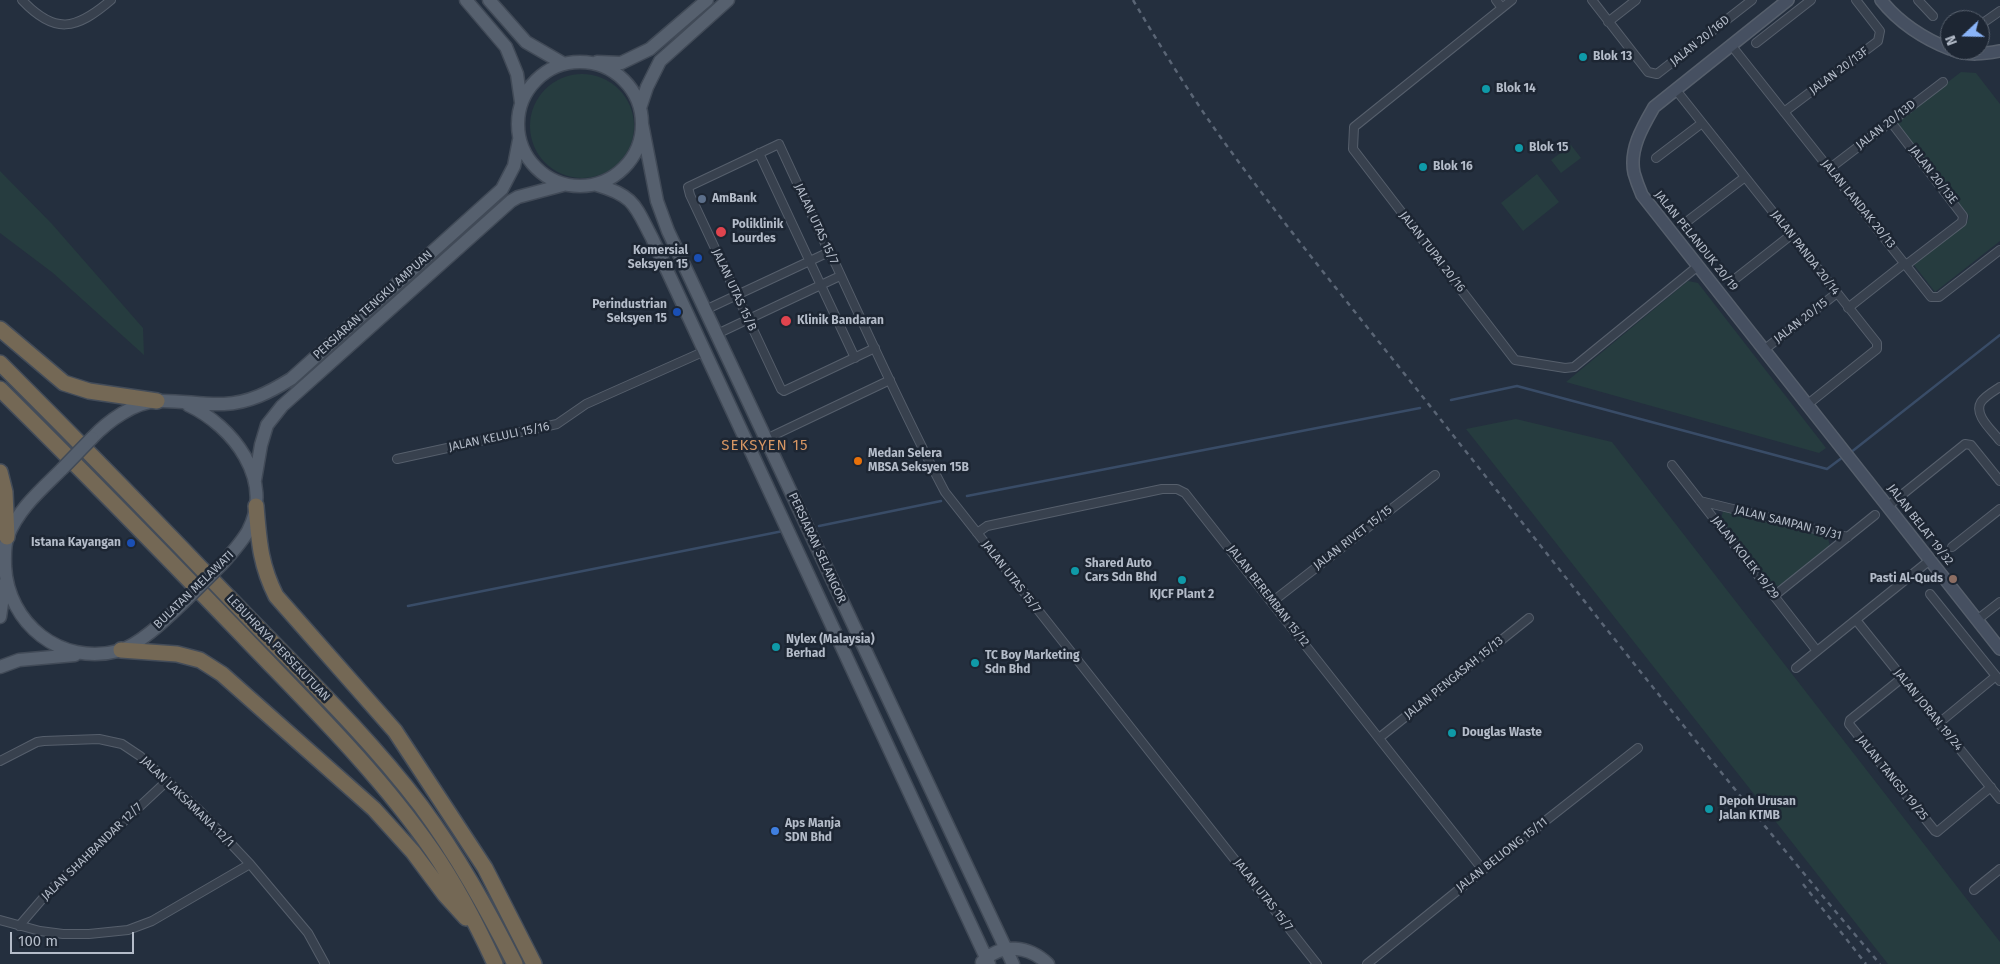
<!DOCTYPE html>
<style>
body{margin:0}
#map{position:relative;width:2000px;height:964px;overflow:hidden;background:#242f3e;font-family:"Fira Sans",sans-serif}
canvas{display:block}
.north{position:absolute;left:1940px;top:10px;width:50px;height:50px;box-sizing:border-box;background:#1d2633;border:1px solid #59626f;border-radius:50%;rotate:249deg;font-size:14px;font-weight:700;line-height:20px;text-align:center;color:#b4bcc9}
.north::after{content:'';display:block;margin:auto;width:18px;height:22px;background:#8ab4f8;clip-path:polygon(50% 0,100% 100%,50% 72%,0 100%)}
.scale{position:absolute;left:10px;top:932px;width:124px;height:22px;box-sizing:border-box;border:2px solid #b4bcc9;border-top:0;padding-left:6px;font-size:15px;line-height:18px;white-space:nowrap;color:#b4bcc9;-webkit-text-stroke:4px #1d2633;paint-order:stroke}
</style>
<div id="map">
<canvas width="2000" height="964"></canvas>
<div class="north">N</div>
<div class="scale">100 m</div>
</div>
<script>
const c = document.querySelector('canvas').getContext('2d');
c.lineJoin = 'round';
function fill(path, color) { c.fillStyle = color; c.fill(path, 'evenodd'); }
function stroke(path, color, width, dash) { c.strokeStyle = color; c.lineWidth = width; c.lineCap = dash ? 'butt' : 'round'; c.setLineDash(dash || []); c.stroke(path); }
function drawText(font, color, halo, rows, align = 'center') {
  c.font = font + ' "Fira Sans",sans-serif'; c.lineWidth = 5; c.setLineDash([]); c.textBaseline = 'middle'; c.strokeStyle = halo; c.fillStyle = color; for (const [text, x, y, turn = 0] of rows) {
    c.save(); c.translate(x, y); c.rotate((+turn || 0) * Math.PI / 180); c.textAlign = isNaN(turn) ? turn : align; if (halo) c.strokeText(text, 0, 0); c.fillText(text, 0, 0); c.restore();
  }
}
fill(new Path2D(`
 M1961 72 1976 73 2000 104V241L1935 292 1914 265 1967 223 1969 216 1896 122Z
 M530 126a52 52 0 1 1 104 0a52 52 0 1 1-104 0Z
 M1571 145 1581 158 1561 173 1551 160Z
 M0 171 52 224 143 328 144 355 53 273 0 233Z
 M1537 174 1559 202 1523 231 1501 203Z
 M1688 281 1698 283 1826 448 1819 453 1566 382Z
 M1516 419 1612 442 2000 942V964H1888L1466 429Z
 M1723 511 1827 535 1830 546 1780 586 1771 585 1721 519Z`), '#263c3f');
stroke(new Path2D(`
 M1451 400 1517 386 1827 469 1843 457
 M1850 453 2000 335
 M967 496 1420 408
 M819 526 941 501
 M408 606 783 531`), '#394c67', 2.5);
const street = new Path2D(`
 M22 0C55 35 76 30 111 0
 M1496 0 1502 8
 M1512 0 1354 127 1353 149 1515 360 1565 368 1574 367 1698 266
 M1592 0 1648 72 1657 74 1752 0
 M1918 0 1933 16
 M1608 22 1636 0
 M1980 25 2000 11
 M1756 43 1811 0
 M1731 45 1931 297H1939L2000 250
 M1676 90 1877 343V349L1808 404
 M1784 112 1878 41 1880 31 1856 0
 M1891 122 1963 216 1962 222 1906 265
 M759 153 855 358
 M1656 158 1702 123
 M1829 169 1943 82
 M1689 220 1745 177
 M1735 279 1791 235
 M1848 308 1905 263
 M705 310 829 252
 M717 334 840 276
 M875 348 784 391 781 389 690 195 688 187 779 144 829 252 836 265C871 341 906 418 945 492L1317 964
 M1765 349 1837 293
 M2000 387C1994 391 1985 396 1981 402 1973 415 1993 431 2000 441
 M766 439 890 380
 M397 459 557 424 586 404 705 351
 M1672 465 1817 651
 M1700 501 1848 537
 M1888 506 1965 444 1971 445 2000 481
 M977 533 987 526 1162 489H1177L1185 493 1483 870
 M1952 547 2000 509
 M1930 594 2000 681
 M1774 596 1875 515
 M1272 602 1435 475
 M1856 620 2000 799
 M1977 620 2000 602
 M1796 668 1930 560
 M1902 678 1850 720 1849 724 1935 831 1937 832 1991 787
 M1939 723 1996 676
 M1379 738 1529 618
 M0 761 37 742 44 741 99 739 122 744 140 756 201 812 250 864 308 933 325 964
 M1974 890 2000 869
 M0 920 40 931 63 934H89L128 930 152 921 250 864
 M19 926 50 890 167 781
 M1367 964 1483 870 1638 748`);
const secondary = new Path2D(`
 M1788 0 1654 107C1643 126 1629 149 1634 173 1636 180 1639 188 1642 195L2000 649
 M1881 0C1898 22 1924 39 1950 49
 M1953 50C1968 56 1984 54 2000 51`);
const primary = new Path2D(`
 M466 0 506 47 517 74 521 102
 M489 0 526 42 564 64
 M518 124a62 62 0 1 1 124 0a62 62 0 1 1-124 0Z
 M597 62 621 63 650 49 707 0
 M640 108 647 87 660 61 728 0
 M642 124 657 201 668 231 1013 964
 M597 185C635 196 635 206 652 238L989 964
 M188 405C233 426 275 480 248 531 241 543 231 554 222 564
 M92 438C108 421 134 402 158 401 180 400 202 405 224 404 249 403 270 392 291 379L502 189 514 166 519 140
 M62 469C42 489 18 509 8 536 4 545 5 556 5 566 8 624 61 666 118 651 141 645 170 615 187 599
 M255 480 261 445 267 425 282 406 511 201 518 197 563 185
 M0 617 5 583
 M0 667 19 660 75 655
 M982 962C1002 942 1029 946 1048 964`);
const highway = new Path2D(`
 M0 329 64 383 89 391 157 401
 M0 363C81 444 161 526 240 609 302 673 367 735 421 806 458 856 487 909 515 964
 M0 389C83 471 164 554 245 638 310 706 378 772 432 850 457 886 477 925 495 964
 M0 472 5 492 7 537
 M256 506C259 541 260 564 276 596L395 731 485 868 534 964
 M121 650 177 654 200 660 222 674 374 809 413 852 445 895 466 918`);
stroke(street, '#565f6c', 10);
stroke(secondary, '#565f6c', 14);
stroke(primary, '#414a57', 15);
stroke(highway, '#434c59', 18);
stroke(street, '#38414e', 8);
stroke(secondary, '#465061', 11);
stroke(primary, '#56606e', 12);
stroke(highway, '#746855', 15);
stroke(new Path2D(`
 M1133 0C1160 46 1188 91 1219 135 1294 239 1377 338 1456 439 1596 615 1734 793 1880 964
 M1803 884 1866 964`), '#5a6575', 2.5, [5, 5]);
const primaryBridge = new Path2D(`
 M62 469 92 438
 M187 599 222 564`);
stroke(primaryBridge, '#414a57', 15, []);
stroke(primaryBridge, '#56606e', 12);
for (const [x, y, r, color] of [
 [1583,57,5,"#0f9aa8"],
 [1486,89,5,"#0f9aa8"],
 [1519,148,5,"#0f9aa8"],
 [1423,167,5,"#0f9aa8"],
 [702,199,5,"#5c6f8a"],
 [721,232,6,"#e0444e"],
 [698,258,5,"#1a4fb4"],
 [677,312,5,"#1a4fb4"],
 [786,321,6,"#e0444e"],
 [858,461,5,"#e8710a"],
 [131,543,5,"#1a4fb4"],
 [1075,571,5,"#0f9aa8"],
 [1953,579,5,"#8d6e63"],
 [1182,580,5,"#0f9aa8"],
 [776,647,5,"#0f9aa8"],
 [975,663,5,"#0f9aa8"],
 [1452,733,5,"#0f9aa8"],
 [1709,809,5,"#0f9aa8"],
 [775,831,5,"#3f7fe0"]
]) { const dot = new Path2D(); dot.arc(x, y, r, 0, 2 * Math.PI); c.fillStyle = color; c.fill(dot); stroke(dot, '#1d2633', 2); }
drawText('12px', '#b4bcc9', '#1d2633', [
 ["JALAN 20/16D",1700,41,-39],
 ["JALAN 20/13F",1839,71,-37],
 ["JALAN 20/13D",1886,125,-38],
 ["JALAN 20/13E",1933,175,52],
 ["JALAN LANDAK 20/13",1858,204,51],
 ["JALAN UTAS 15/7",816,224,65],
 ["JALAN PELANDUK 20/19",1696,241,51],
 ["JALAN TUPAI 20/16",1432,252,52],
 ["JALAN PANDA 20/14",1805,253,52],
 ["JALAN UTAS 15/B",734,290,65],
 ["PERSIARAN TENGKU AMPUAN",373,305,-42],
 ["JALAN 20/15",1801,321,-38],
 ["JALAN KELULI 15/16",499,437,-12],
 ["JALAN SAMPAN 19/31",1788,523,14],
 ["JALAN BELAT 19/32",1920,525,52],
 ["JALAN RIVET 15/15",1353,538,-38],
 ["PERSIARAN SELANGOR",817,548,65],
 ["JALAN KOLEK 19/29",1745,558,52],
 ["JALAN UTAS 15/7",1011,577,52],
 ["BULATAN MELAWATI",194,590,-44],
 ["JALAN BEREMBAN 15/12",1268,596,52],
 ["LEBUHRAYA PERSEKUTUAN",278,648,46],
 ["JALAN PENGASAH 15/13",1454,678,-39],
 ["JALAN JORAN 19/24",1928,710,51],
 ["JALAN TANGSI 19/25",1892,778,51],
 ["JALAN LAKSAMANA 12/1",187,802,44],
 ["JALAN SHAHBANDAR 12/7",92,852,-44],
 ["JALAN BELIONG 15/11",1502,855,-38],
 ["JALAN UTAS 15/7",1263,895,52]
]);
drawText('bold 12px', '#b4bcc9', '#1d2633', [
 ["Blok 13",1593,57],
 ["Blok 14",1496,89],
 ["Blok 15",1529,148],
 ["Blok 16",1433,167],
 ["AmBank",712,199],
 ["Poliklinik",732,225],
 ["Lourdes",732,239],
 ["Komersial",688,251,"right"],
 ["Seksyen 15",688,265,"right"],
 ["Perindustrian",667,305,"right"],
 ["Seksyen 15",667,319,"right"],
 ["Klinik Bandaran",797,321],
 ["Medan Selera",868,454],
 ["MBSA Seksyen 15B",868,468],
 ["Istana Kayangan",121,543,"right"],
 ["Shared Auto",1085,564],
 ["Cars Sdn Bhd",1085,578],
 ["Pasti Al-Quds",1943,579,"right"],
 ["KJCF Plant 2",1182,595,"center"],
 ["Nylex (Malaysia)",786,640],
 ["Berhad",786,654],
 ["TC Boy Marketing",985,656],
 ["Sdn Bhd",985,670],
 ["Douglas Waste",1462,733],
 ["Depoh Urusan",1719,802],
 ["Jalan KTMB",1719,816],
 ["Aps Manja",785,824],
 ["SDN Bhd",785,838]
], 'left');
c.letterSpacing = '1px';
drawText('15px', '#d59563', '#1d2633', [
 ["SEKSYEN 15",765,446]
]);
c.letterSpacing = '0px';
</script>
